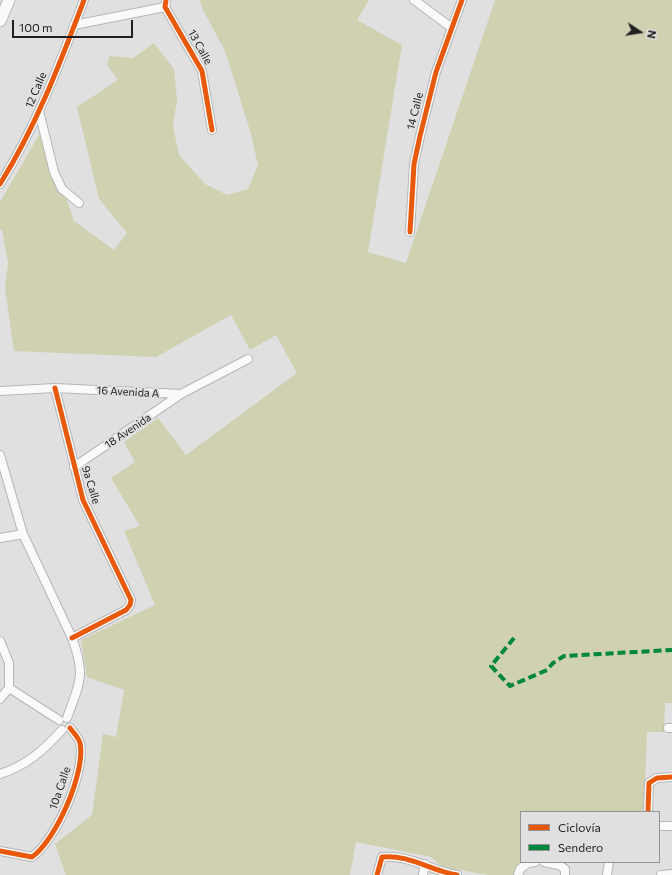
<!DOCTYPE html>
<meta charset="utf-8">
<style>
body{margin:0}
#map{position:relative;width:672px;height:875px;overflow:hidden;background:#e0e0e1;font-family:Commissioner,sans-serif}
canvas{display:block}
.legend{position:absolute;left:520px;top:811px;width:140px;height:52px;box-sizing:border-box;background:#e0e0e1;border:1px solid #939394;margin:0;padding:5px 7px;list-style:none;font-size:12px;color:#202020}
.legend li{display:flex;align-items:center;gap:8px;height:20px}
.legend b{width:20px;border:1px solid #939394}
.north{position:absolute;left:620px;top:12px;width:40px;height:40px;-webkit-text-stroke:3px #e0e0e1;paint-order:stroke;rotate:102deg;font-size:11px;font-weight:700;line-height:16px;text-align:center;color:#202020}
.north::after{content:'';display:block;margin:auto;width:14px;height:18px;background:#202020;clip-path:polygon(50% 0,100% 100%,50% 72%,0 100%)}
.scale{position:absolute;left:12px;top:20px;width:121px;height:18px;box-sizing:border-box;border:2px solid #202020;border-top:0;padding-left:5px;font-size:12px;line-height:14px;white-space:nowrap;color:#202020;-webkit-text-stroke:3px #e0e0e1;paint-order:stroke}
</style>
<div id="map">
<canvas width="672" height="875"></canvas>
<ul class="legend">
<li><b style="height:5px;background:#e8590c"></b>Ciclovía</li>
<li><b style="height:5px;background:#00873e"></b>Sendero</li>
</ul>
<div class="north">N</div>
<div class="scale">100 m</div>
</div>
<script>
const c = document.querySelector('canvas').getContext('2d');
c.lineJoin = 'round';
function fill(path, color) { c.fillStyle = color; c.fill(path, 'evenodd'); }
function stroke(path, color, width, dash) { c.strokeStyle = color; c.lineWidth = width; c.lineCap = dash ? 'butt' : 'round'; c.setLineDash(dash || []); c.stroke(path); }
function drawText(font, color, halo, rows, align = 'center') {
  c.font = font + ' Commissioner,sans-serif'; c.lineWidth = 4; c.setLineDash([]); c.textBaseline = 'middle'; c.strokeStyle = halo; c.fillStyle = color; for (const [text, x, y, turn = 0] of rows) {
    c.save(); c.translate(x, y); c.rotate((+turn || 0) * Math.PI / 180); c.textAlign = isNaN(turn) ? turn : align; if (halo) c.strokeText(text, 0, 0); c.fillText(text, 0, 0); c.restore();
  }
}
fill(new Path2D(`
 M200 0H369L357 20 402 45 368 252 406 263 495 0H672V703H665L664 732H647L644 812H521V856L516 875H488L443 867 431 857 356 842 350 875H66L55 844 92 815 103 734 116 737 124 690 87 677 81 640 155 605 124 531 140 526 111 478 135 462 124 442 158 418 186 455 297 373 276 335 250 350 231 315 156 357 14 351 5 288 8 263 2 230 0 229V202L43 128 74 221 114 250 127 233 99 199 77 107 118 80 107 65 110 56 133 58 154 43 174 69 177 99 173 126 179 155 205 184 227 195 248 189 258 165 251 134 225 51 203 10Z`), '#cfd1b1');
const street = new Path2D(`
 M166 0 165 7 202 71 212 130
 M414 0 452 28
 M74 25 165 7
 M39 111 54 172 62 189 79 203
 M0 184C36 127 60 63 84 0
 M410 232 414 164 420 136 436 72 462 0
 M55 388 83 500 131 600 130 605 126 610 72 638
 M0 391 55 388 181 394 248 359
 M0 455 23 534 72 638C86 675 80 682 67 718
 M74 467 181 394
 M0 538 23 534
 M0 641 9 663V688
 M9 688 59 720
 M0 699 9 688
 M668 728H672
 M0 774C26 766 44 750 62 730
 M648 812 649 783 657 778 672 777
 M659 826H672
 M0 851 32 857C56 840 86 772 80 743 79 738 73 732 70 728
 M544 862 559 865 565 869V875
 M377 875 382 857C408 854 432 871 457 875
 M423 875 425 864
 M518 875 520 869 528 863 535 862
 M607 875 609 862
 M661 875 672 874`);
const secondary = new Path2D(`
 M0 21 9 0`);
stroke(street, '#b6b6b7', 10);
stroke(secondary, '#b6b6b7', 13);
stroke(street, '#fafafa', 8);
stroke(secondary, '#fafafa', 11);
stroke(new Path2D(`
 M514 638 491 666 510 686 547 670 553 663 564 656 672 650`), '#00873e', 4, [8, 4]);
stroke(new Path2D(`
 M166 0 165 7 202 71 212 130
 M0 184C36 127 60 63 84 0
 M410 232 414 164 420 136 436 72 462 0
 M55 388 83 500 131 600 130 605 126 610 72 638
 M648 812 649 783 657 778 672 777
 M0 851 32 857C56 840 86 772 80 743 79 738 73 732 70 728
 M377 875 382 857C408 854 432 871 457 875`), '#e8590c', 5);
drawText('11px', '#202020', '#e0e0e1', [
 ["13 Calle",200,47,61],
 ["12 Calle",36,90,-67],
 ["14 Calle",415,111,-76],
 ["16 Avenida A",128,392,3],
 ["18 Avenida",128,431,-34],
 ["9a Calle",91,485,73],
 ["10a Calle",60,788,-71]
]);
</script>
